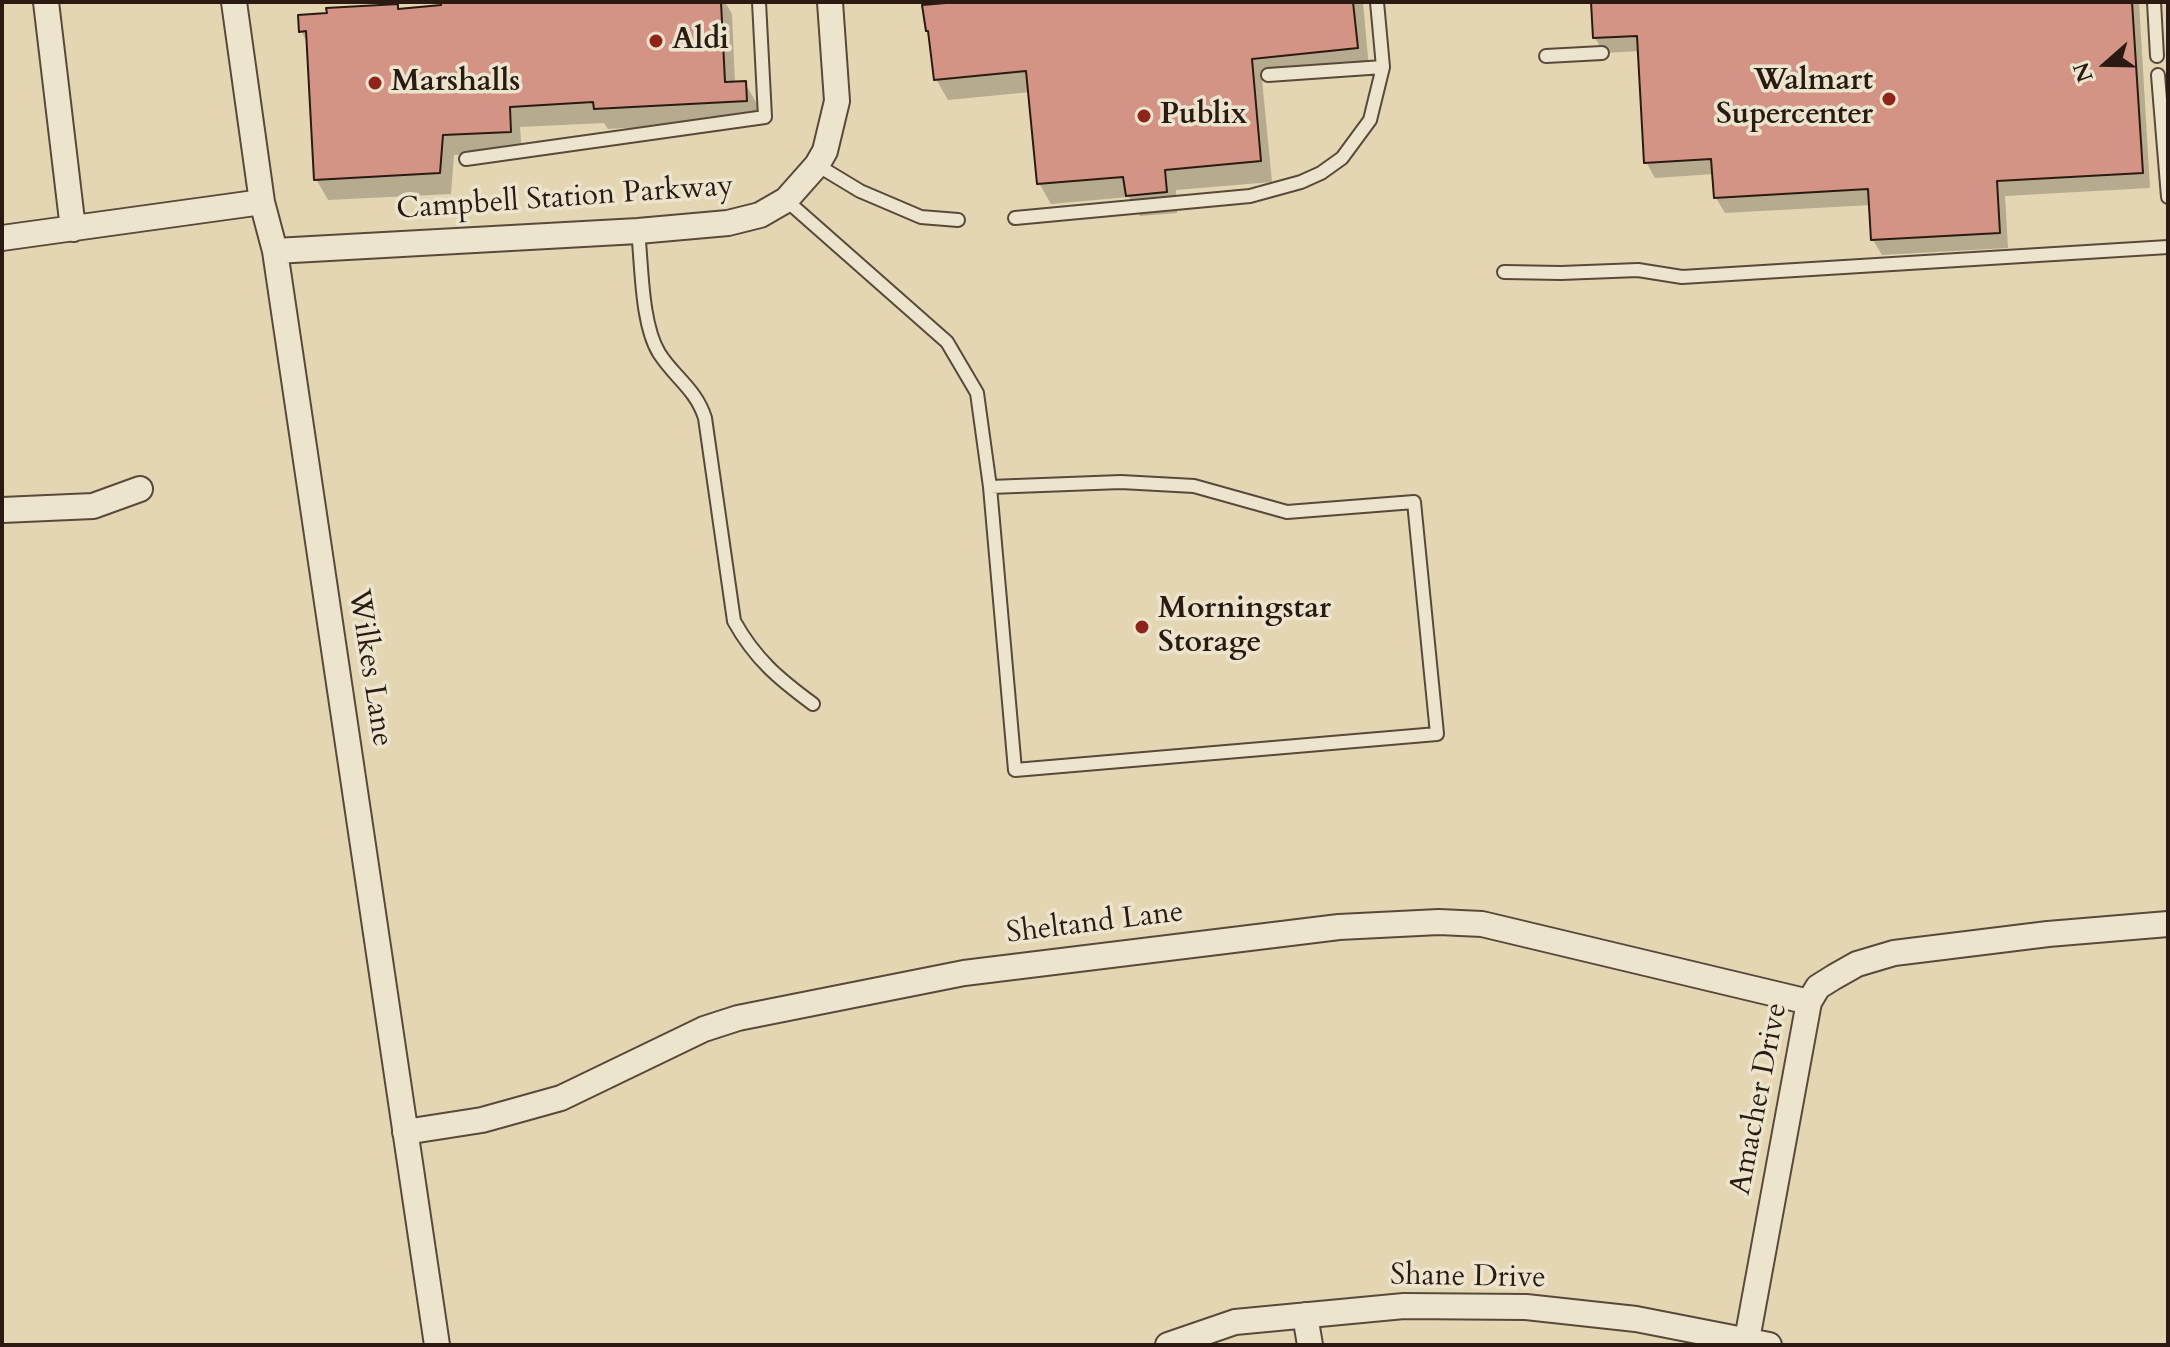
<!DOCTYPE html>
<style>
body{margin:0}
#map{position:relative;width:2170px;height:1347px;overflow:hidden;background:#e4d6b3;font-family:Cardo,serif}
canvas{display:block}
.frame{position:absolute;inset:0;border:4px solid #2a1a11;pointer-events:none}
.north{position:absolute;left:2066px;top:24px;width:80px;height:80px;-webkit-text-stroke:6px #ede4ce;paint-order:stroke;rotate:250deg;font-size:22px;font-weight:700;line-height:32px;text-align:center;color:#2a1a11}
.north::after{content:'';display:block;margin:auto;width:28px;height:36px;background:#2a1a11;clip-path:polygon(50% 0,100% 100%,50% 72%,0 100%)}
</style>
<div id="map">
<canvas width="2170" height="1347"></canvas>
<div class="frame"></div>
<div class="north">N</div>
</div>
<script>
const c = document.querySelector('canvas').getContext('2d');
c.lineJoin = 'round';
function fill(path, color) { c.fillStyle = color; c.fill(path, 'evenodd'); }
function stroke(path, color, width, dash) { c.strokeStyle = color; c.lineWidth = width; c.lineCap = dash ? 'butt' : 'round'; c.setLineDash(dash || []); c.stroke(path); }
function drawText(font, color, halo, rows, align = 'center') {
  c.font = font + ' Cardo,serif'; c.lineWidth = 7; c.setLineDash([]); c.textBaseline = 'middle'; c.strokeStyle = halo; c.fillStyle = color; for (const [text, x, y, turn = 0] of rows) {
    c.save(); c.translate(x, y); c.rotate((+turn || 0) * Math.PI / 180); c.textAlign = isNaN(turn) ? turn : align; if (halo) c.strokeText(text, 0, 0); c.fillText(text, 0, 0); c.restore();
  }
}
fill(new Path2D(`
 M482 2H725L732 14 735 84 745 83 757 104 758 121 608 129 604 123 520 127 522 152 454 155 451 194 328 200 316 179 308 44 301 31 397 6 399 11Z
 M980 2H1363L1369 69 1262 79 1272 182 1176 190 1177 213 1140 216 1129 197 1051 204 1039 183 1030 92 948 100 936 79 931 36 927 30Z
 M1593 2H2139L2150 188 2005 196 2008 248 1882 255 1873 240 1871 205 1725 213 1716 198 1714 174 1655 178 1646 162 1640 51 1604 53 1595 38Z`), '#0003');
const building = new Path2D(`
 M441 2H721L725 82 746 81 747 101 594 109 593 102 510 107 511 132 443 135 440 173 314 180 306 31 299 32 298 15 327 13 326 8 398 4V9L441 5Z
 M958 2H1353L1358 48 1252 59 1261 161 1165 170 1167 192 1126 196 1123 177 1037 184 1026 71 934 80 928 31H926L922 5Z
 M1591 2H2132L2143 173 1997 181 2000 233 1871 240 1868 189 1714 198 1711 159 1644 163 1637 36 1593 38Z`);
fill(building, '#d39486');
stroke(building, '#2a1a11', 2);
const service = new Path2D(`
 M2154 2 2157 56
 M1546 56 1602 53
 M1268 75 1383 67
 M2158 75 2168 197
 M466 159 765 117 759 2
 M817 165 860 191 921 217 958 220
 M786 200 947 342 977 393 990 487 1015 770 1437 734 1414 502 1287 512 1194 486 1121 482 990 487
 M1015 218 1250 196 1301 182 1321 173 1342 158 1370 120 1383 67 1377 2
 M638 231C642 266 641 323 659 353 674 377 696 389 705 418L734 621C755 659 779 679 813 704
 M1504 272 1561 273 1638 270 1682 277 2168 247`);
const minor = new Path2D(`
 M46 2 73 229
 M234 2 262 202 275 251 437 1345
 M2 238 262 202
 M275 251 638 231 728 223 760 215 786 200 817 165 825 151 837 101 830 2
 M2 510 93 506 140 489
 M405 1132 482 1120 561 1098 704 1029 738 1018 964 973 1339 927 1439 922 1482 924 1809 1002
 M1305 1315 1310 1345
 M1168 1345 1235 1322 1404 1306 1526 1307 1636 1319 1769 1345
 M1746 1345 1809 1002 1818 987 1834 977 1857 964 1894 953 2048 934 2168 924`);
stroke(service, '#58493a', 16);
stroke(minor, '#58493a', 28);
stroke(service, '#ede4ce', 12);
stroke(minor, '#ede4ce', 24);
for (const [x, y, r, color] of [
 [656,41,8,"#8f2418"],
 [375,83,8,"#8f2418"],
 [1889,99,8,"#8f2418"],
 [1144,116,8,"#8f2418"],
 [1142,627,8,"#8f2418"]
]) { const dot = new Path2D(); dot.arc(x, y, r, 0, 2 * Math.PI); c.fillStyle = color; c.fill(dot); stroke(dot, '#ede4ce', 3); }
drawText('bold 30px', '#2a1a11', '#ede4ce', [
 ["Aldi",672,41],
 ["Walmart",1873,82,"right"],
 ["Supercenter",1873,116,"right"],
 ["Marshalls",391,83],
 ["Publix",1160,116],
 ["Morningstar",1158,610],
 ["Storage",1158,644]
], 'left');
drawText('30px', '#2a1a11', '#ede4ce', [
 ["Campbell Station Parkway",565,199,-4],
 ["Wilkes Lane",369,668,81],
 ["Sheltand Lane",1095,924,-7],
 ["Amacher Drive",1760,1099,-79],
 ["Shane Drive",1468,1278,1]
]);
</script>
